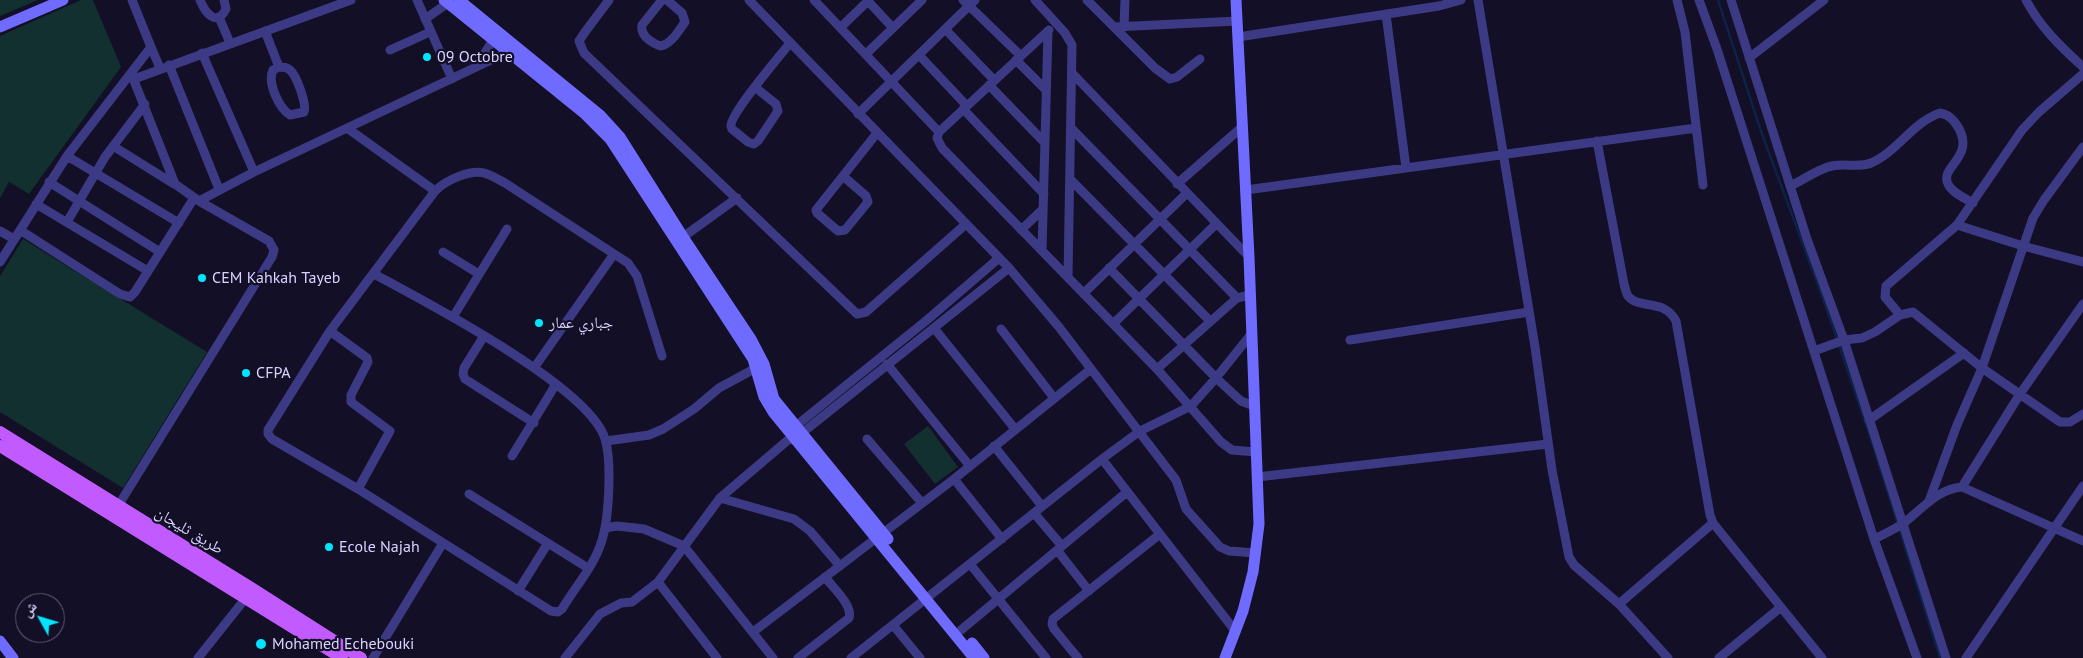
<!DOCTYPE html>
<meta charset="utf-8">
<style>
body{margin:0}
#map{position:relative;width:2083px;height:658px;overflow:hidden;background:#130f26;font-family:"PT Sans","Noto Naskh Arabic",sans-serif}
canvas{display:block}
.north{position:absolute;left:15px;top:593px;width:50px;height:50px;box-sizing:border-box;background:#130f26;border:1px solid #625e7d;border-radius:50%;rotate:309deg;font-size:14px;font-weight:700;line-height:20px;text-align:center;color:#d9d4ff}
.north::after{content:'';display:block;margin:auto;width:18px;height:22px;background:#00e5ff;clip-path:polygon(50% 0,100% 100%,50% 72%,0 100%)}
</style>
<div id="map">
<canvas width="2083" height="658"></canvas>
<div class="north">ش</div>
</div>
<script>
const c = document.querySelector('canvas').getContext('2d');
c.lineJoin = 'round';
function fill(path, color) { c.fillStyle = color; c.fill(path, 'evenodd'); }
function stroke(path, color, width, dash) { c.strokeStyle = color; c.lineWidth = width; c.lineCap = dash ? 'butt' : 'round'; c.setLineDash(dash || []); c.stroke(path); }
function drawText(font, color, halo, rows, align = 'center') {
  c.font = font + ' "PT Sans","Noto Naskh Arabic",sans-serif'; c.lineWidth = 4.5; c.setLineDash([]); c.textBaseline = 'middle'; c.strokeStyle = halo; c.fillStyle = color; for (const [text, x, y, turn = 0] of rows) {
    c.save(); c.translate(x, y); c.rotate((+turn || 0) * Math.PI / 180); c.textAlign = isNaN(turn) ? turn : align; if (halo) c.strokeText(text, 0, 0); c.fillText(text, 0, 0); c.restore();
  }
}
fill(new Path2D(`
 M0 0H38L0 16Z
 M81 0H93L121 67 29 194 9 182 0 198V36Z
 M23 239 207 352 123 488 0 412V276Z
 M928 426 958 467 935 484 904 444Z`), '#12302f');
stroke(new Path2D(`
 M1718 0 1762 134 1824 301 1870 436 1940 658`), '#0c2248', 2.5);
stroke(new Path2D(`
 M200 0C205 12 216 28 226 9L224 0
 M417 0 452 79
 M609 0 585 32 579 41 584 53 857 314 866 312 966 224
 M662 0 642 25C640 35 651 42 660 46 671 45 679 30 685 22L682 13 667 0
 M749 0 1009 268 1059 327 1091 369 954 479 753 632
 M814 0 939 132 937 138 942 148 1157 369 1221 442 1232 450 1256 452
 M867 0 893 28
 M963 0 1021 56
 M1035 0 1065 33 1072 45 1068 276
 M1087 0 1114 27 1237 21
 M1478 0 1535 347 1552 470 1569 557 1574 565 1619 604 1668 658
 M1677 0 1685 32 1703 185
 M1699 0 1717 49 1874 539 1917 658
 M1731 0 1807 239 1844 340 1946 658
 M2026 0C2040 27 2061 47 2083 67
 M1386 14 1406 168
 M219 17 230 43
 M425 19 448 3
 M841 27 869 0
 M1114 27 1155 68 1170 79 1177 77 1200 59
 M1124 27 1125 0
 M945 29 994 80
 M265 31 279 67
 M1238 37 1439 6 1461 0
 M151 47 160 68
 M390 50 430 32
 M202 53 254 172 508 52
 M866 54 922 0
 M919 55 967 106
 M1749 58 1824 0
 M1016 60 1046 90
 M169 65 219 189
 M279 67C284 67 287 67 290 70 297 76 307 105 304 112L290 115C279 108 267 83 273 70Z
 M476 67 493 40
 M1072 73 1249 257
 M134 79 351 0
 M989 85 1045 143
 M756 88 776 104 778 111 758 141 754 144 748 142 732 129 731 126C730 114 780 56 790 43
 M963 109 1044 194
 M858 114 975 0
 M347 128 435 191
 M1071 128 1237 298
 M939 132 1049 30
 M1597 141 1624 284C1625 287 1626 293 1628 296 1639 310 1664 298 1676 321L1710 515 1713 523 1822 658
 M113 146 174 184
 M67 156 179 223
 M843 176 866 196 868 202 845 230 838 231 817 213 816 210 877 133
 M1070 179 1210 321
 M49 182 160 252
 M1177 184 1242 127
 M1790 186C1804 180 1817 169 1832 166 1845 163 1859 168 1871 163 1897 152 1913 122 1940 113 1949 115 1953 119 1958 127 1976 157 1939 167 1948 184 1952 193 1965 198 1973 203
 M1246 190 1696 128
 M199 201 254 172
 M36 204 148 271
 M67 222 105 157 145 104
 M1957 225 2023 246 2083 262
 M20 230 120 294 130 297 135 292 194 198
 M1021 230 1043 209
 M0 231 14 239
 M683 237 737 198
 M1042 250 1048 31
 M443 252 479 274
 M0 262 67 156 151 47 132 0
 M1109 268 1216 378 1241 401 1254 406
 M374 274C424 301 590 387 605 439 612 461 609 518 602 540 595 565 575 587 562 609L558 612 551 611 358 489 272 439 268 434V430L330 331 435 191C446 180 472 168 487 174 493 176 499 180 505 183L628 263 637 276 662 356
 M1084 293 1186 194
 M1900 315 1885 297 1886 286 1957 225 2022 130 2039 112 2083 74
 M453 317 507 229
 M1113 324 1216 224
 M934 328 1015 429
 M1001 329 1054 398
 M330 331 367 358 368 362 351 395V402L390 431 358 489
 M484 336 464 368 463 374 465 379 534 423
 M1350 340 1529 312
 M1814 351 1844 340 1862 338 1875 332 1900 315 1913 312 1982 368 2060 422H2070L2083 414
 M887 364 969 465
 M534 368 614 254
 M1091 369 1176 480 1186 509 1220 547 1229 551 1256 553
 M1157 369 1237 298 1250 295
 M1869 420 1964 353
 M792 429 927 320 999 258
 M867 439 922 503
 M606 441 649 435 663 429 694 409 719 388 756 368
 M994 446 1042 506
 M512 456 556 384
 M1102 459 1140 431 1191 406 1216 378 1252 333
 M1257 477 1548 444
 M954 479 1002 539
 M1962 487 2020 394 2083 304
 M469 494 588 568
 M720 498 794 519 810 531 840 566
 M1929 501 1957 425 1982 368 2033 218 2044 200 2083 147
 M118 506 272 257 274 250 269 241 199 201 175 184 131 73
 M1034 513 1062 546
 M605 528 617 526 644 529 684 546 773 658
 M1160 534 1236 632
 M1874 539C1884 534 1896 529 1905 522 1923 508 1938 489 1962 487L2083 541
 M1057 550 1089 591
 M970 564 1046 658
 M518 591 548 543
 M1619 604 1713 523
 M893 625 920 658
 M961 630 1127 492
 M198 658 249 594
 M373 658 443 543
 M565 658 600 614 621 603 632 602 658 582
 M717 658 658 582 720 498 788 440 795 439 802 433 1009 268
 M798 658 849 618C853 605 833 588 825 577
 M851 658 1102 459 1160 534 1053 619 1052 624 1054 629 1078 658
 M1719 658 1781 607
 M1966 658 2083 486`), '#3d3a85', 9);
stroke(new Path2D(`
 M444 0 585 114 610 139 753 359 764 397 773 412 974 658
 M459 0 600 115 620 137 683 237 751 339 764 364 774 399 888 539
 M0 27 63 0
 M0 641 13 658
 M972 643 984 658
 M1225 658 1243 611 1253 572 1259 524 1249 257 1236 0`), '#6f6bff', 11);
stroke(new Path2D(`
 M0 432 253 589 361 658
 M0 446 342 658`), '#c25bff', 12);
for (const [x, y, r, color] of [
 [427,57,5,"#00e5ff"],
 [202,278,5,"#00e5ff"],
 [539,323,5,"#00e5ff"],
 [246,373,5,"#00e5ff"],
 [329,547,5,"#00e5ff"],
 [261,644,6,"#00e5ff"]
]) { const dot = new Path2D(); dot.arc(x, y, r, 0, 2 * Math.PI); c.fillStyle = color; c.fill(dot); stroke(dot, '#130f26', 2); }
drawText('16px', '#d9d4ff', '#130f26', [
 ["09 Octobre",437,57],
 ["CEM Kahkah Tayeb",212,278],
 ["جباري عمار",549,323],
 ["CFPA",256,373],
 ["Ecole Najah",339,547],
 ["Mohamed Echebouki",272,644]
], 'left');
drawText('16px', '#d9d4ff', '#130f26', [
 ["طريق ثليجان",189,531,31]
]);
</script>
